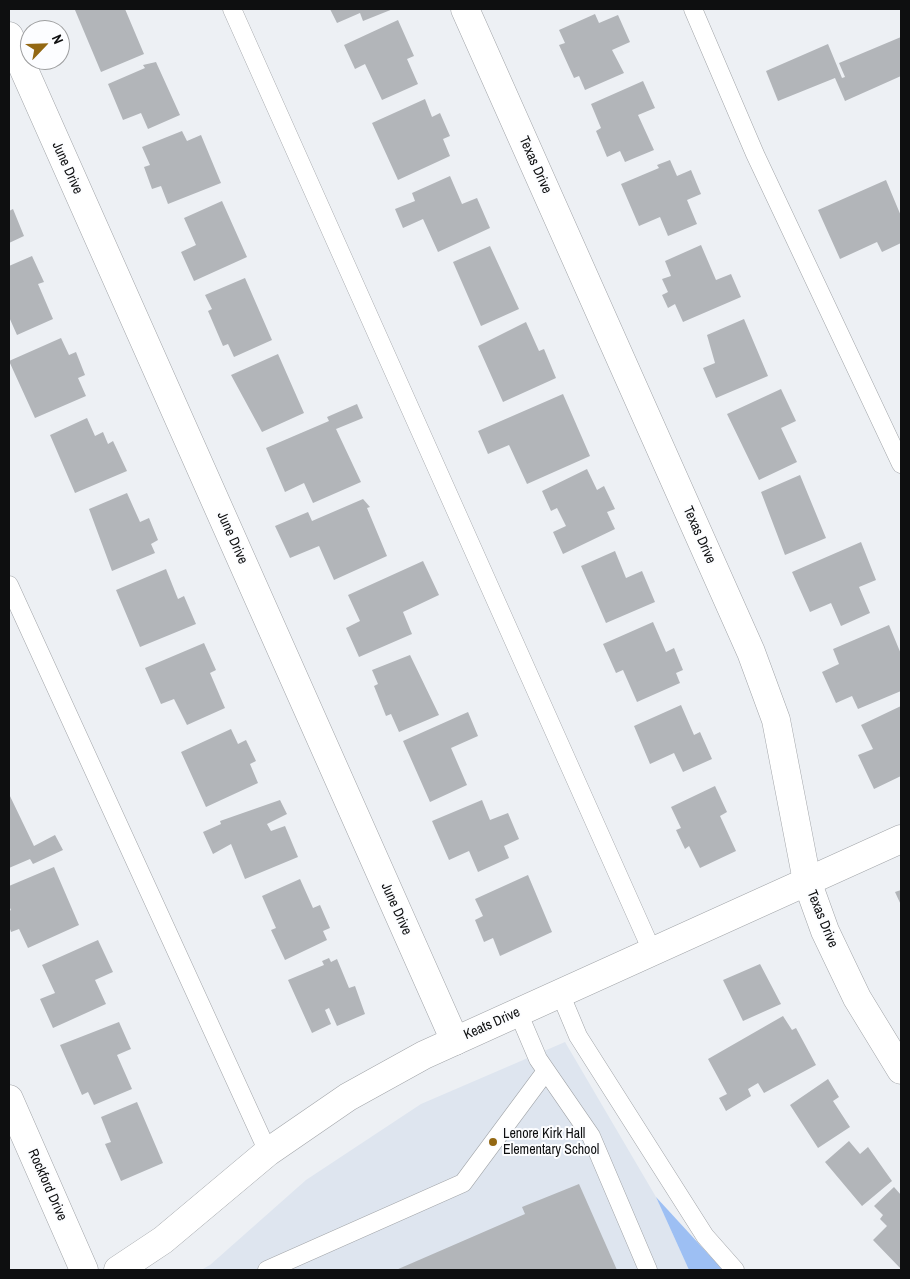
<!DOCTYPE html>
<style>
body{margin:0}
#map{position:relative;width:910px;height:1279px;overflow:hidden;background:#edf0f4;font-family:"Archivo Narrow",sans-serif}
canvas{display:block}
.frame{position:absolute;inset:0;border:10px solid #0e0f10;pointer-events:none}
.north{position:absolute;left:20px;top:20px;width:50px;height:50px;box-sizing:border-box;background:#fcfdff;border:1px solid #9d9e9f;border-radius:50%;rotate:66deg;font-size:14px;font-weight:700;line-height:20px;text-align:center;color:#0e0f10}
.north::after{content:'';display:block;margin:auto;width:18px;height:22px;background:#936813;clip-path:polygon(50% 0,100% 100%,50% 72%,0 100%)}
</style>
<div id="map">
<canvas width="910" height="1279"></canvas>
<div class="frame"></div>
<div class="north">N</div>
</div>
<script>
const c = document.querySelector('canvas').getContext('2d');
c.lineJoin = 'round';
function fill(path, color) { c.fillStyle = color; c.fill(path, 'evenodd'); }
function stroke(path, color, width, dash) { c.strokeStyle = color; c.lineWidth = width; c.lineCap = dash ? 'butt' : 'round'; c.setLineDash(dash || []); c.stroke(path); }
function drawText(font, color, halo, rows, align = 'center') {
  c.font = font + ' "Archivo Narrow",sans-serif'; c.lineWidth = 4; c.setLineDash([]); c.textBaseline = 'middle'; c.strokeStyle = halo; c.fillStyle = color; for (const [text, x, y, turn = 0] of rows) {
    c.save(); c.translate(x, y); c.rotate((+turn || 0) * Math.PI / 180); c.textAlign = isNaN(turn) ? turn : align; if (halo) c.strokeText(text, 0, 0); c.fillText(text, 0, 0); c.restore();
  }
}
fill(new Path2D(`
 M565 1042 656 1197 689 1270H201L210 1265 306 1180 421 1104Z`), '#dee5ef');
fill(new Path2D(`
 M656 1197 723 1270H689Z`), '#9dbff3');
fill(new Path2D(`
 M78 9H125L144 54 101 72 75 10Z
 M330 9H393L363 21 360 13 337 23Z
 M595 14 599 23 618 15 630 42 612 50 624 73 585 90 579 76 574 78 559 45 565 43 559 30Z
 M398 20 414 56 407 59 418 84 382 100 365 64 355 69 344 45Z
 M901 37V76L845 101 835 78 778 101 766 71 828 44 842 78 845 77 839 63Z
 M156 62 180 115 148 129 141 113 123 120 108 84 145 68 143 65Z
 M643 81 655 108 638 115 654 150 625 162 620 151 607 157 596 131 601 128 591 104Z
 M425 99 432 117 440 113 450 136 443 139 450 156 398 180 372 123Z
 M182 131 187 141 201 135 221 183 168 204 161 186 152 189 144 167 150 165 142 147Z
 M670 160 677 176 691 170 701 194 687 200 697 224 668 236 660 217 639 226 621 184 659 168 657 165Z
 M450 176 462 204 477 198 490 228 438 252 423 219 403 228 395 209 415 201 412 193Z
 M886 180 901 216V243L882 252 877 242 840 259 818 210Z
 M222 201 247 257 194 281 181 252 196 245 184 218Z
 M13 209 24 236 9 243V211Z
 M701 245 716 280 731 274 741 297 683 322 675 304 668 308 662 295 668 292 662 279 671 276 665 261Z
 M490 246 519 309 481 326 453 262Z
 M32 256 44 282 38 284 53 319 17 335 9 317V266Z
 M245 278 272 340 234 357 228 344 223 346 208 311 212 309 205 295Z
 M744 319 768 376 716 398 703 368 715 363 707 335Z
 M526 322 539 351 544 349 556 378 503 402 478 346Z
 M61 338 69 355 76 352 85 375 78 378 86 396 35 418 9 361Z
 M278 354 304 413 262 432 231 375Z
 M781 389 796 421 781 428 797 462 759 480 727 414Z
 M563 394 590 456 527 484 509 445 488 454 478 431Z
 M357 404 363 418 336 429 361 482 313 503 304 483 285 492 266 448 329 421 327 417Z
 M87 418 95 436 103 432 108 444 113 441 127 471 75 493 50 435Z
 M587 469 597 490 604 486 615 509 607 512 615 529 563 554 553 532 566 526 557 508 551 511 542 491Z
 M800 475 826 538 785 555 761 492Z
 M127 493 140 522 149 518 158 540 151 544 155 553 112 571 89 509Z
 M363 499 370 507 367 508 387 556 334 580 319 546 290 558 275 526 308 512 312 521Z
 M861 542 876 580 859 587 870 613 841 626 831 603 810 612 792 572Z
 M615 551 626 578 642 571 655 602 606 623 581 566Z
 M423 561 439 595 403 612 412 634 359 657 346 628 360 621 348 595Z
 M166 569 178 599 184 596 196 624 140 647 116 590Z
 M653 622 666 652 674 648 683 670 676 673 680 683 637 702 623 670 616 673 603 644Z
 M889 625 901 654V691L858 709 852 696 836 703 822 672 839 664 833 649Z
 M204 643 216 670 210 673 225 708 187 725 174 699 161 704 145 668Z
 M410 655 439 715 399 732 391 714 386 716 374 686 378 684 372 670Z
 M681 705 694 735 700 732 712 759 683 772 674 753 650 764 634 726Z
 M901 706V776L874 789 858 755 873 749 861 725Z
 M468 712 478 736 451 748 467 785 430 802 403 741Z
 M231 729 238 744 246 740 256 761 250 764 258 783 206 807 181 752Z
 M715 786 727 812 720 816 736 851 700 868 689 846 685 849 676 830 681 828 671 807Z
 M9 794 34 846 55 835 63 850 33 864 30 859 9 868Z
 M280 800 287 814 267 824 271 831 285 826 298 857 245 879 231 844 213 854 203 832 221 824 220 821Z
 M482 800 490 820 508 813 519 839 504 846 509 858 478 872 469 851 449 860 432 821Z
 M54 867 79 925 28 948 19 929 11 932 9 926V911L11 910 9 906V886Z
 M528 875 552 932 500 956 493 938 484 942 475 920 483 916 475 899Z
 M300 879 313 908 320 905 330 928 323 931 327 940 285 960 271 930 276 928 262 896Z
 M901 890V905L895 892Z
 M98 940 113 972 95 980 106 1004 53 1028 40 999 55 993 42 965Z
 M329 958 331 962 337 959 349 988 355 986 365 1014 337 1026 329 1008 325 1010 331 1024 312 1033 288 980 324 965 322 961Z
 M760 964 781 1004 743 1021 723 980Z
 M783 1016 792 1030 796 1028 816 1065 764 1093 758 1083 748 1089 751 1096 726 1111 719 1098 727 1094 708 1059Z
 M119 1022 131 1049 117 1055 132 1089 94 1105 88 1092 82 1095 60 1045Z
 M828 1079 839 1097 833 1101 850 1127 818 1148 790 1105Z
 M137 1102 163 1163 121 1181 105 1144 111 1142 101 1117Z
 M849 1141 860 1154 868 1147 892 1181 862 1206 825 1162Z
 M579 1184 617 1270H396L525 1214 522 1207Z
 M894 1187 901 1195V1269L873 1240 887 1226 880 1219 883 1215 874 1206Z`), '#b2b5b9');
const service = new Path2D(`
 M232 9 652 951
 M693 9 755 154 901 464
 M9 585 268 1152
 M560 993 578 1036 705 1236 735 1270
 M518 1012 538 1059 591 1136 648 1270
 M267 1270 463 1183 546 1071`);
const minor = new Path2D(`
 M465 9 751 652 776 720 807 881 825 931 857 998 901 1070
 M9 36 455 1041
 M9 1099 84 1270`);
const tertiary = new Path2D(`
 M118 1270 163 1240 268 1152 348 1097 424 1055 901 839`);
stroke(service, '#a1a4a8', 19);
stroke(minor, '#a1a4a8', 29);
stroke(tertiary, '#a1a4a8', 29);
stroke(service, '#fff', 18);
stroke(minor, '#fff', 28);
stroke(tertiary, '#fff', 28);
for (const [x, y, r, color] of [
 [493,1142,5,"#936813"]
]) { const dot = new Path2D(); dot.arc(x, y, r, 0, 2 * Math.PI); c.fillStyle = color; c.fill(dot); stroke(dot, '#fcfdff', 2); }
drawText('14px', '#0e0f10', '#fcfdff', [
 ["Texas Drive",535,165,66],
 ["June Drive",67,168,66],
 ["Texas Drive",699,535,66],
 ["June Drive",232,538,66],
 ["June Drive",396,909,66],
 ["Texas Drive",822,919,68],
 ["Keats Drive",492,1024,-24],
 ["Rockford Drive",47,1185,66]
]);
drawText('14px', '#0e0f10', '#fcfdff', [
 ["Lenore Kirk Hall",503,1134],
 ["Elementary School",503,1150]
], 'left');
</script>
